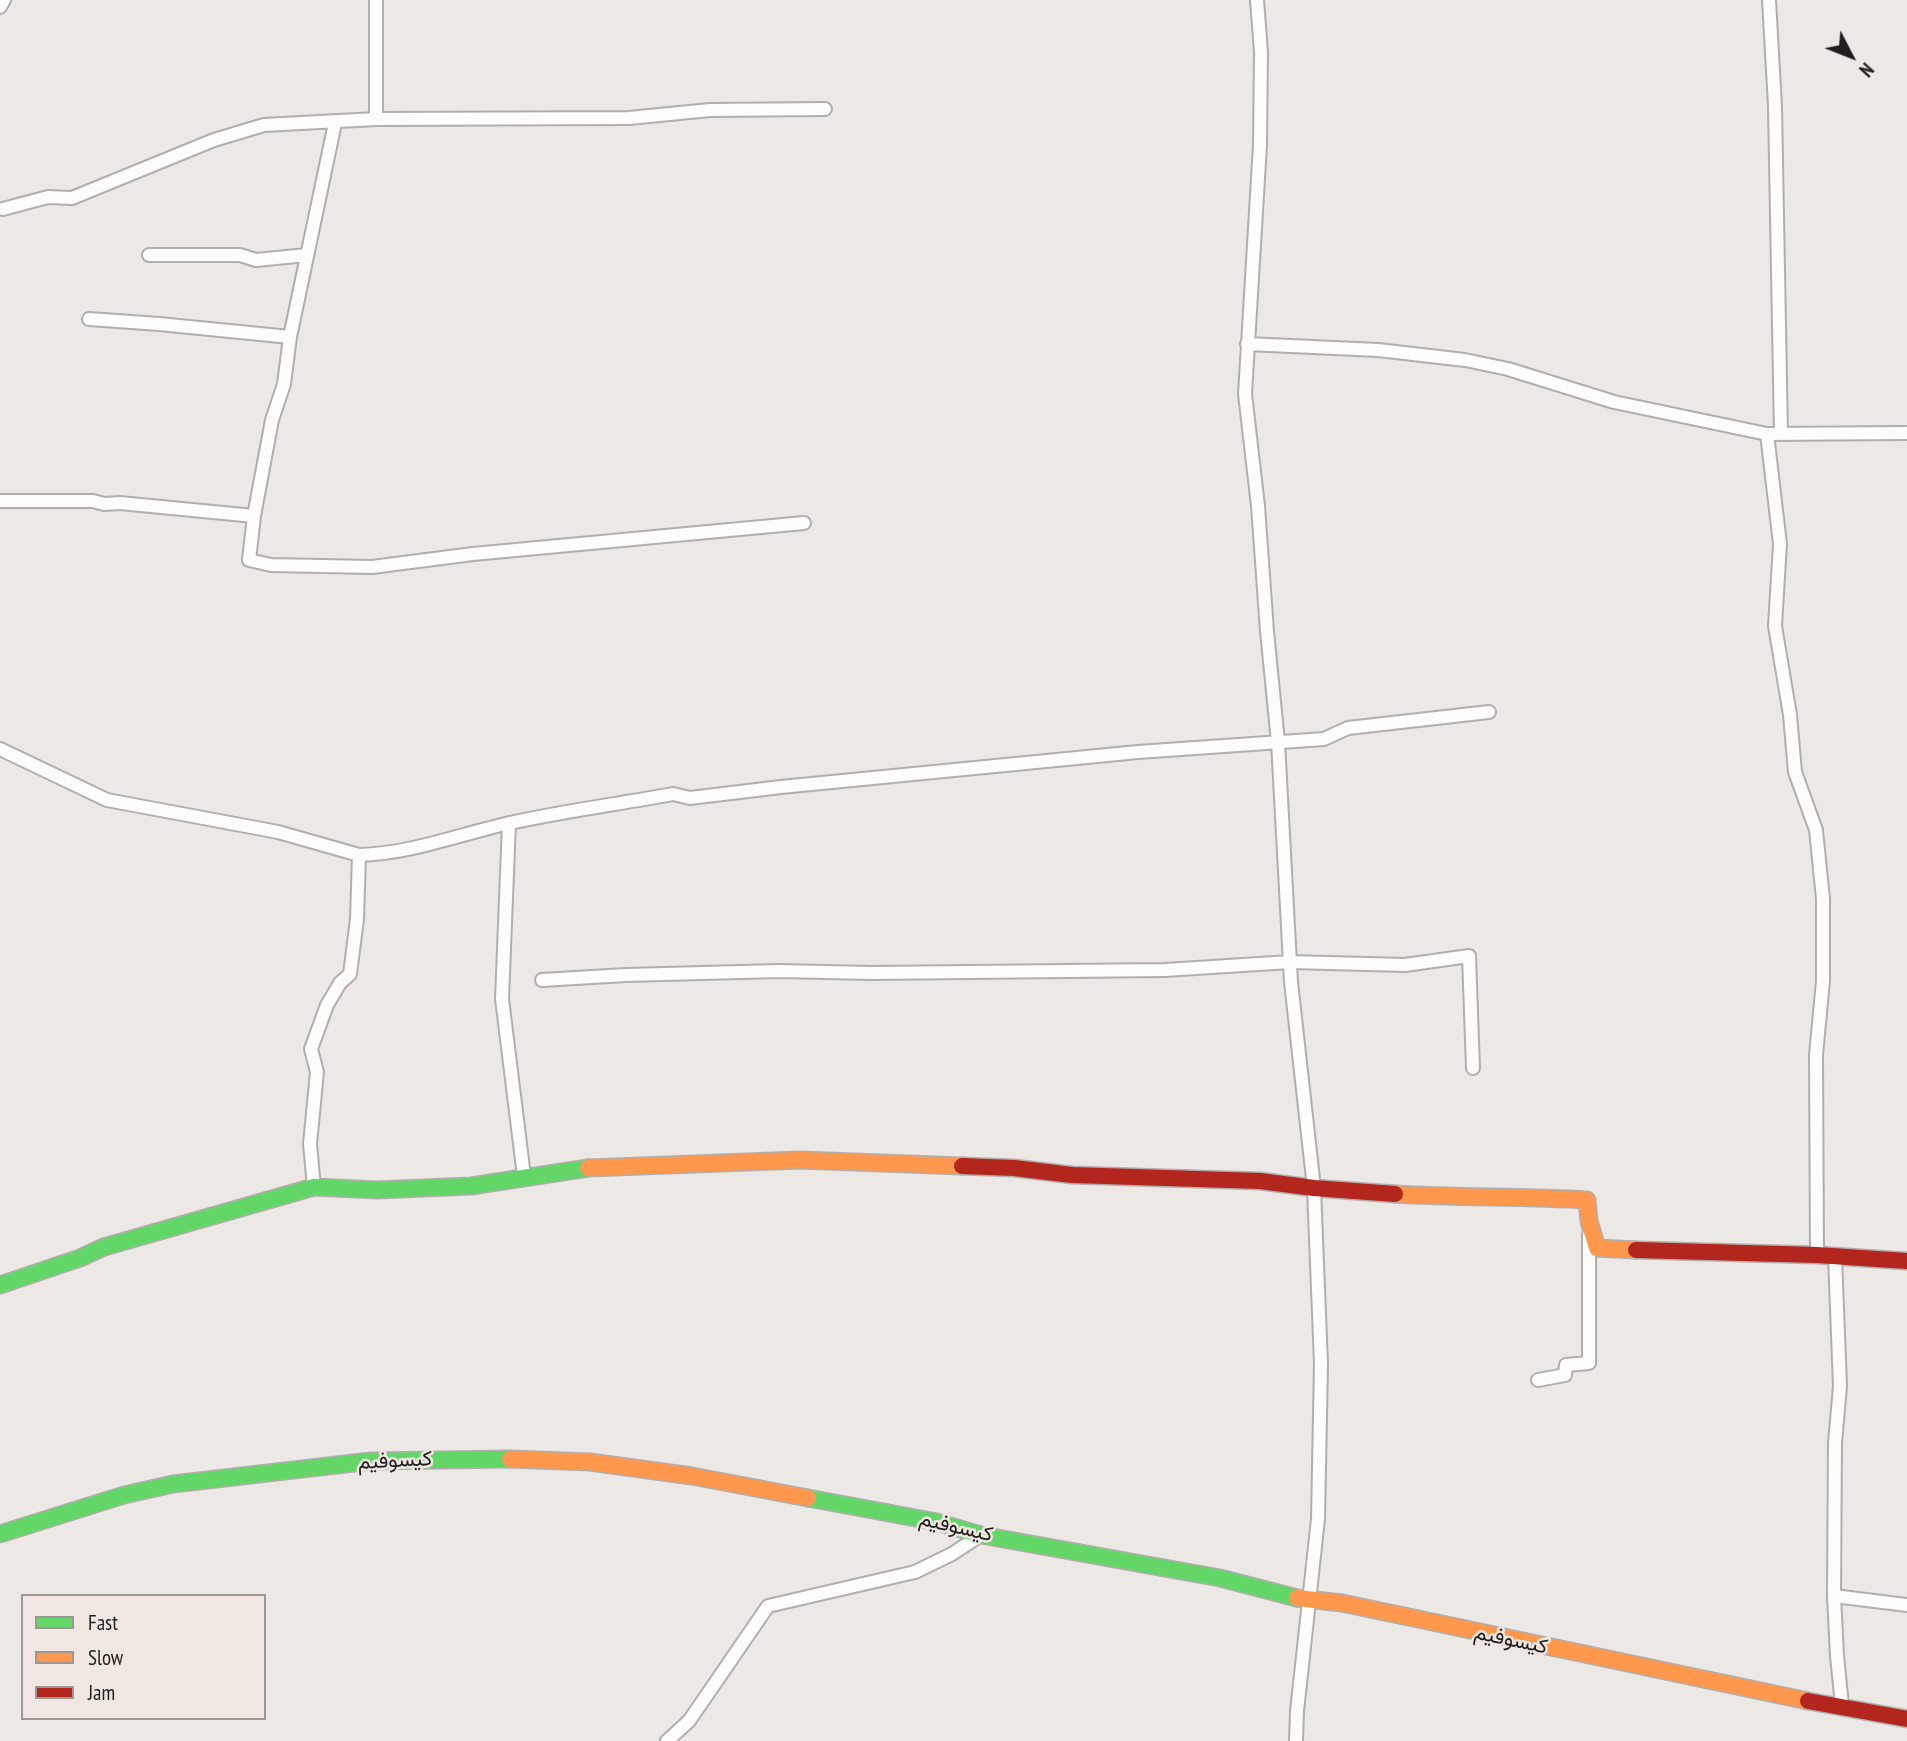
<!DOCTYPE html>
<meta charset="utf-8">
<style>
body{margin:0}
#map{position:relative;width:1907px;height:1741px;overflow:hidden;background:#ece8e6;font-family:"PT Sans Narrow",sans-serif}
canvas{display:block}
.legend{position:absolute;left:21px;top:1594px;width:245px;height:126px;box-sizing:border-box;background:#f0e7e2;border:2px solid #9d9693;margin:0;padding:9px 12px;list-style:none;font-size:21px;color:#201d1c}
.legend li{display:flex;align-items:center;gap:14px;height:35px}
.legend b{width:35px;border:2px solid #9d9693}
.north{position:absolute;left:1816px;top:21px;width:70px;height:70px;-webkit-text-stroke:5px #f0e7e2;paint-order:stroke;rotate:132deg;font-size:19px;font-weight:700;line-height:28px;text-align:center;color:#201d1c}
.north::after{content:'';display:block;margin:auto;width:24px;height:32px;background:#201d1c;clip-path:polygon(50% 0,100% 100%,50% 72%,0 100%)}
</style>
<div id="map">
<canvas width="1907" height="1741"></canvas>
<ul class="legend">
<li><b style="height:9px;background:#63d668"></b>Fast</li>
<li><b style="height:9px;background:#ff974d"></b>Slow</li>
<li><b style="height:9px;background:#b3261e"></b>Jam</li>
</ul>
<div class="north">N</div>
</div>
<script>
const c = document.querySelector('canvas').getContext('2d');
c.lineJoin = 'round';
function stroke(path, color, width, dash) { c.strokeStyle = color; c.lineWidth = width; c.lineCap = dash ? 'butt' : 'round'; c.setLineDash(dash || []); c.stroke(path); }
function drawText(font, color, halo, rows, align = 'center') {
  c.font = font + ' "PT Sans Narrow",Vazirmatn,sans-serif'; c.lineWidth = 5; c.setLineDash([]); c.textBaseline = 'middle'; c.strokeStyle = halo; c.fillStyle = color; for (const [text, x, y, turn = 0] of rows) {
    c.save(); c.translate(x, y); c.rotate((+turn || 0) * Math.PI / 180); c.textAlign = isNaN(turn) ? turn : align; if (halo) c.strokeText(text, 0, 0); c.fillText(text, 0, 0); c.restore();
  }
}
const street = new Path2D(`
 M376 0V119
 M1257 0 1261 52 1260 145 1245 394 1258 506 1267 631 1278 742 1291 982 1314 1188 1321 1364 1318 1519 1297 1711 1296 1741
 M1769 0 1775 106 1781 434
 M0 7 4 0
 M335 123 290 337 284 384 272 420 254 516 249 560 271 565 372 567 473 554 804 523
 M3 209 48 197 72 198 214 140 264 125 376 119 629 118 710 110 825 109
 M149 255H240L256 260 307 255
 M89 319 159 324 290 337
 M1247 344 1378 350 1465 360 1508 369 1614 402 1767 434 1907 433
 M1767 434 1780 544 1775 626 1790 715 1795 772 1816 830 1823 899V981L1816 1055 1817 1255
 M0 501H93L104 504 120 503 254 516
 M0 749 107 800 278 832 359 855C410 854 460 834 510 823 564 811 619 804 673 794L690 798 781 787 1138 752 1324 739 1348 728 1489 712
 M509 823 502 999 524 1176
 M542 980 626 975 779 971 871 973 1165 970 1290 962 1405 965 1469 956 1473 1068
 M314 1187 310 1144 317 1072 311 1049 327 1005 340 983 350 974 357 919 359 855
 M1835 1257 1840 1386 1835 1443 1834 1596 1837 1656 1842 1705
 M1538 1380 1565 1375 1566 1365 1589 1363V1235
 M1834 1596 1907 1605
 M667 1741 689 1721 768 1606 915 1572 952 1554 981 1535`);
const fast = new Path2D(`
 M0 1285 80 1258 104 1247 314 1187 377 1190 471 1186 588 1168
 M808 1498 937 1522 981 1535 1220 1578 1297 1598
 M0 1534 124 1495 173 1484 371 1461 510 1459`);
const slow = new Path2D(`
 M588 1168 800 1160 962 1166
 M1395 1194C1459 1198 1523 1196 1587 1200L1589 1221 1597 1248 1636 1250
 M510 1459 590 1462 692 1476 808 1498
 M1297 1598 1342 1603 1808 1701`);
const jam = new Path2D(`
 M962 1166 1014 1168 1072 1175 1260 1181 1314 1188 1395 1194
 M1636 1250 1817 1255 1907 1261
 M1808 1701 1907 1719`);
stroke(street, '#b2aeac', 16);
stroke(fast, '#b2aeac', 19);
stroke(slow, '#b2aeac', 19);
stroke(jam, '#b2aeac', 19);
stroke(street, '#fcfcfb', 12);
stroke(fast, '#63d668', 16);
stroke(slow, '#ff974d', 16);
stroke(jam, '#b3261e', 16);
drawText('21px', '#201d1c', '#f0e7e2', [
 ["كيسوفيم",395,1461,-3],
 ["كيسوفيم",956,1527,13],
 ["كيسوفيم",1511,1640,12]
]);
</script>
